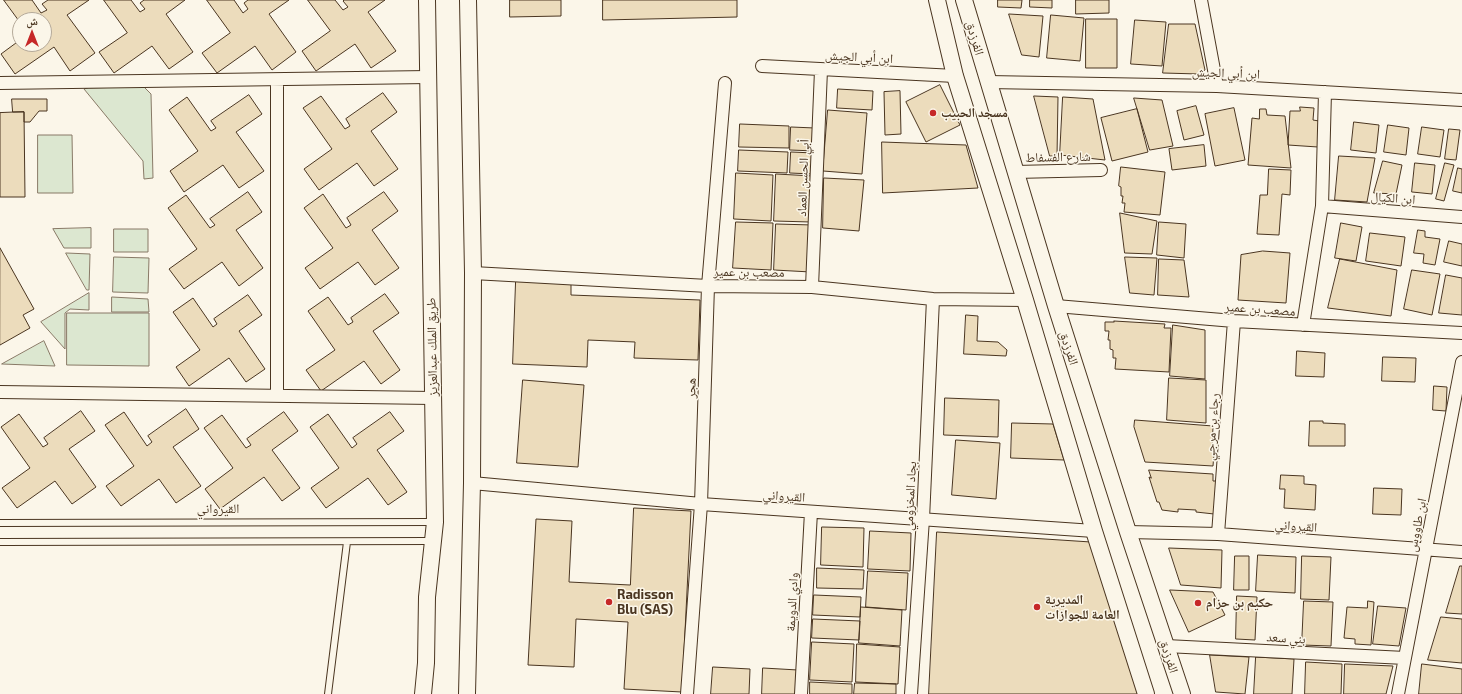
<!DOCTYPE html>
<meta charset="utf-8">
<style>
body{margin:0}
#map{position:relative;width:1462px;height:694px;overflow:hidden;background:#fbf6e9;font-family:"Exo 2","Noto Naskh Arabic",sans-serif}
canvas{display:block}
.north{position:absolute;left:12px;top:12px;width:40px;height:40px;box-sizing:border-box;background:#fbf6e9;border:1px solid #b4a999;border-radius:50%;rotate:0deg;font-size:11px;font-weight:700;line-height:16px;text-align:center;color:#4a3520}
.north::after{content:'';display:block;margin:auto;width:14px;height:18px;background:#c62828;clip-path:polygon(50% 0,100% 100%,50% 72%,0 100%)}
</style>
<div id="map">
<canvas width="1462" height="694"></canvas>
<div class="north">ش</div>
</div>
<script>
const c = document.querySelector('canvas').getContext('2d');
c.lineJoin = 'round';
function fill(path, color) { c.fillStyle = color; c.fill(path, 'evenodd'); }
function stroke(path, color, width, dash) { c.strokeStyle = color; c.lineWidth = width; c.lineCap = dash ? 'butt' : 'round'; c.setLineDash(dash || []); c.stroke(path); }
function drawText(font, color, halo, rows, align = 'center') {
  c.font = font + ' "Exo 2","Noto Naskh Arabic",sans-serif'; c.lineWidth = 3; c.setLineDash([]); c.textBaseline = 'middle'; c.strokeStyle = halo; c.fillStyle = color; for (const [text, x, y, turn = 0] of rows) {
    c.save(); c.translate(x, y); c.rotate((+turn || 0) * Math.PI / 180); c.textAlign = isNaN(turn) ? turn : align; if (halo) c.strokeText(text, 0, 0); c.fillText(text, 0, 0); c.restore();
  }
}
const green = new Path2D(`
 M144 87 151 94 153 178 144 179 143 161 84 89 88 88Z
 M38 135H72L73 193H38Z
 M91 228V248H64L53 229Z
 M114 229H148V252H114Z
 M66 253 90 254 89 290H87Z
 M114 257 149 258 148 293 113 292Z
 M89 293V310L70 309 65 313V349L41 322Z
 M112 297 148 299 149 312H112Z
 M67 313H149V366L67 365Z
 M44 341 55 366 2 364Z`);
fill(green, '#dce7d0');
stroke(green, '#887966', 1);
const building = new Path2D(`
 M4 0H32L41 13 47 10 42 4 48 0H89L67 15 95 53 70 71 54 47 15 74 1 54 20 40V44H44V20H20V22Z
 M104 0H131L140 12 145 9 140 3 144 0H185L166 14 193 52 169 69 152 46 114 73 99 52 127 33Z
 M207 0H234L243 13 248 9 244 3 248 0H289L269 14 296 52 272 70 255 46 217 73 202 53 230 33Z
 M308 0H335L343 10 348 7 343 1 344 0H385L368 12 396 51 371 68 355 44 316 71 302 51 330 31Z
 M510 0H561V16L510 17Z
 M603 0H737V17L603 20Z
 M998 0H1022L1021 8 998 7Z
 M1030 0H1052V8L1030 7Z
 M1076 0H1109V13L1076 14Z
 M1009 14 1043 16 1039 57 1022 55Z
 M1051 15 1084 18 1080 61 1047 58Z
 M1086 19H1117V68H1086Z
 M1135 20 1166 22 1162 66 1131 64Z
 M1169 24H1195L1205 70 1199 74 1163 73Z
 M940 85 960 125 926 142 906 102Z
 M838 89 873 91 872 110 837 108Z
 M900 91 901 134 885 135 884 92Z
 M383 93 397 112 371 131 398 169 374 186 357 163 319 190 304 169 332 149 303 108 321 96 345 129 350 126 346 119Z
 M249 95 262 114 236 132 264 171 239 188 223 165 184 192 170 171 198 151 169 110 187 97 211 131 216 128 211 121Z
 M1034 96 1058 97 1057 156H1050Z
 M1063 97 1093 99 1105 160 1060 155Z
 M1134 98 1162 100 1173 146 1150 150Z
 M12 99H47V111H39L30 122H24V112H13Z
 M1196 106 1204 135 1184 140 1177 111Z
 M1300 107 1314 108 1313 120 1319 121 1318 147 1288 145 1290 111H1300Z
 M1234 108 1245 160 1215 166 1205 114Z
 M1137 109 1148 152 1112 161 1101 118Z
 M1260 109H1266L1267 115 1285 116 1291 168 1248 165 1252 118 1259 119Z
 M828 110 867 113 862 174 823 171Z
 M24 112 25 197H0V113Z
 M1354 122 1379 125 1376 153 1351 150Z
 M740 124 789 126V148L739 147Z
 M1388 125 1409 128 1406 155 1384 152Z
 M791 127 815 128V151L790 150Z
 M1422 127 1444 130 1440 157 1418 154Z
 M1449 129 1460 130 1456 160 1445 159Z
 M882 142 966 145 978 188 883 193Z
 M1204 145 1206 166 1172 170 1169 149Z
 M739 150 788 152 787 173 738 171Z
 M791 152 814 153 812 174 790 173Z
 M1339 156 1375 158 1367 202 1335 200Z
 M1383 161 1402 165 1396 194 1374 193Z
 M1415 163 1435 165 1432 194 1412 192Z
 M1445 163 1454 165 1444 201 1436 199Z
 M1121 167 1165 172 1160 215 1124 212 1125 203H1122L1123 196H1121V187L1119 186Z
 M1458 168 1462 169V193L1453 191Z
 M1269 169 1291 170 1290 195 1282 194 1279 235 1257 234 1260 195H1267Z
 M736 173 773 175 771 221 734 219Z
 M776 174 813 176 811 222 774 221Z
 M824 178 864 180 859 231 823 228Z
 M248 192 262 212 236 230 263 268 239 286 222 262 184 289 169 269 197 249 168 208 186 195 210 228 215 225 210 219Z
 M384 192 398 211 372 230 399 268 375 285 358 262 320 289 305 268 333 248 304 208 323 194 346 228 351 225 347 218Z
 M1120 213 1157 221 1152 254 1125 253Z
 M736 222 773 223 771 270 733 268Z
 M1159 222 1186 224 1184 258 1157 255Z
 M1341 223 1362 227 1356 261 1335 258Z
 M776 224 813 225 811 272 774 270Z
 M1418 230 1425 231V237L1440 239 1435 265 1423 263 1424 254 1414 253Z
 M1370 233 1405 237 1401 266 1366 261Z
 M1449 241 1462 244V266L1444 262Z
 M0 248 34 309 23 315 30 328 0 345Z
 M1263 251 1290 253 1286 303 1238 300 1241 255Z
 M1125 257 1157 258 1154 295 1130 293Z
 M1159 259 1184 260 1189 297 1158 295Z
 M1340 259 1397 270 1391 316 1328 308Z
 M1412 270 1440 274 1432 315 1404 309Z
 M1446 275 1462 278V315L1439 313Z
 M516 281 571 284V295L700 300 698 360 634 358 635 342 588 340 587 367 513 364Z
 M385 294 399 313 373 331 400 370 381 384 364 361 321 391 306 370 335 350 308 311 328 297 348 325 353 322 351 318Z
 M248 295 262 315 239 331 265 369 246 382 229 358 189 386 176 367 200 350 173 312 193 298 213 327 217 324 214 319Z
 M966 315 978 316 977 341 998 342 1007 350 1006 356 964 354Z
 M1114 321 1165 324 1164 328H1171L1169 372 1115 369 1116 358H1113V350L1110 349V340H1108L1109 331H1105V322H1114Z
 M1173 325 1205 330V379L1170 376Z
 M1297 351 1325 353 1324 377 1296 376Z
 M1383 357 1416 358 1415 382 1382 381Z
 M1169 378 1206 380V423L1167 420Z
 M523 380 584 385 578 467 517 463Z
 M1434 386 1447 387 1446 411 1433 410Z
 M945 398 999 400 998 437 944 435Z
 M186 409 199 429 173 447 201 486 176 503 159 479 121 506 106 486 134 466 105 425 124 412 147 446 152 442 148 436Z
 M81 411 95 431 69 449 96 487 72 504 55 481 17 508 2 488 30 468 1 427 19 414 43 447 48 444 44 438Z
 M284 412 298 431 272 450 300 488 282 501 264 477 220 509 205 489 233 468 204 428 222 415 246 448 251 445 247 439Z
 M390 412 404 431 377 450 407 492 388 505 368 478 326 508 311 488 339 468 310 427 328 414 352 448 357 444 353 438Z
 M1135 420 1213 426 1212 451 1214 453 1213 466 1145 462 1134 427Z
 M1310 421H1323V423L1345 424V446H1309Z
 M1012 423 1053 424 1064 460 1011 458Z
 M956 440 1000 443 996 499 952 495Z
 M1149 470 1213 474V481H1216V506H1214V514L1196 512V510L1178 509V512L1162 510 1159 502H1157L1149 477 1151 478Z
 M1281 475 1304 476V484L1316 485 1315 510 1284 508 1285 489H1280Z
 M1374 488 1402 489 1401 515 1373 514Z
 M634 508 691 511 682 692 624 689 628 622 576 619 574 667 528 665 536 519 572 521 569 582 630 585Z
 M822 527 864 528 863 567 821 565Z
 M870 531 911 533 910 571 868 569Z
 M937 532 1091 542 1139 694H929Z
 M1169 548 1222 550 1221 588 1181 585Z
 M1258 555 1296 557 1295 593 1256 591Z
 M1235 556H1249V590H1234Z
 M1302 556 1331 557 1329 600 1301 599Z
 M1460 566H1462V614L1446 613Z
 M817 568 864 570 863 589 817 588Z
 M868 571 908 573 906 610 866 607Z
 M1170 590 1213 592 1225 615 1189 632Z
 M814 595 861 597 860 617 813 615Z
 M1237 596 1257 597 1255 640 1236 639Z
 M1304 601 1333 602 1331 646 1302 645Z
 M1368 601 1374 602 1371 645 1355 644V639L1344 638 1347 607 1367 608Z
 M1378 606 1406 608 1399 646 1373 644Z
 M861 607 902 610 900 646 859 643Z
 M1441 617 1462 619V663L1428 660Z
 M813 619 860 621 859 640 812 638Z
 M812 642 854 644 852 682 810 680Z
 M857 644 900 647 898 684 856 682Z
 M1210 655 1249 657 1245 694 1216 692Z
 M1256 657 1294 659 1292 694H1254Z
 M1306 662 1342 664 1341 694H1305Z
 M1345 664 1393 666 1386 694H1344Z
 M1422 664 1462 669V694H1419Z
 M713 667 750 669 749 694H711Z
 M763 668 798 670 797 694H762Z
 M810 682 852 684V694H810Z
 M855 683 896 684V694H854Z`);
fill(building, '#ecdcbc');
stroke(building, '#4a3520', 1);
const lane = new Path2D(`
 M0 523 434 522
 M0 542 432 541
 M328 694 347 542`);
const street = new Path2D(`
 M1201 0 1217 86
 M762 66 955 76
 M277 80V396
 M988 82 1217 86 1462 100
 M0 83 428 77
 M1015 172 1101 170
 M1322 206 1462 217
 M473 273 708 286 812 287 933 299 1025 300
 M812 287 821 70
 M1056 306 1234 321 1462 333
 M1303 325 1322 206 1325 92
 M0 392 433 398
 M472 483 701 504 1094 531
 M1128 532 1218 534 1462 552
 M1218 534 1234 321
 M1166 646 1405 658
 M687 694 701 504 708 286 725 83
 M801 694 811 512
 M911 694 923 519 933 299
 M1398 694 1462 362`);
const secondary = new Path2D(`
 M937 0 955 76 1025 300 1094 531 1146 694
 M964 0 1056 306 1128 532 1182 694
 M423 694 426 663 427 597 435 522 427 0
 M467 694 472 483 473 273 468 0`);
stroke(lane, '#4a3520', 8);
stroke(street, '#4a3520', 14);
stroke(secondary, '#4a3520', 18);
stroke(lane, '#fbf6e9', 6);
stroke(street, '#fbf6e9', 12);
stroke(secondary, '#fbf6e9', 16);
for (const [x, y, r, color] of [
 [933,113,4,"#c62828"],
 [609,602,4,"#c62828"],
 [1198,603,4,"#c62828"],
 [1037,607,4,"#c62828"]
]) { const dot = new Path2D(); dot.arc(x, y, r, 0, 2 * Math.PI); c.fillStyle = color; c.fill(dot); stroke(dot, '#fbf6e9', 1.5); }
drawText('13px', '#4a3520', '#fbf6e9', [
 ["الفرزدق",975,38,74],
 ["ابن أبي الجيش",859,57,3],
 ["ابن أبي الجيش",1226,73,2],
 ["شارع الفسفاط",1058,157,-1],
 ["أبي الحسن العماد",803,178,-88],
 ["ابن الكيال",1393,198,4],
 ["مصعب بن عمير",749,272,1],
 ["مصعب بن عمير",1260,309,4],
 ["طريق الملك عبدالعزيز",432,347,-91],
 ["الفرزدق",1069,348,72],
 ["هجر",691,388,-88],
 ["رجاء بن مرجي",1212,427,-86],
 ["القيرواني",784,496,4],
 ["بجاد المخزومي",910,496,-87],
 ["القيرواني",218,509],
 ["ابن طاووس",1417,525,-79],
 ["القيرواني",1296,526,4],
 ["وادي الدويمة",792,602,-87],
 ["بني سعد",1286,638,3],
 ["الفرزدق",1169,656,72]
]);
drawText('bold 13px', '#4a3520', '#fbf6e9', [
 ["مسجد الحبيب",941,113],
 ["Radisson",617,595],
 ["Blu (SAS)",617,610],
 ["المديرية",1045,600],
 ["العامة للجوازات",1045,615],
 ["حكيم بن حزام",1206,603]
], 'left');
</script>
